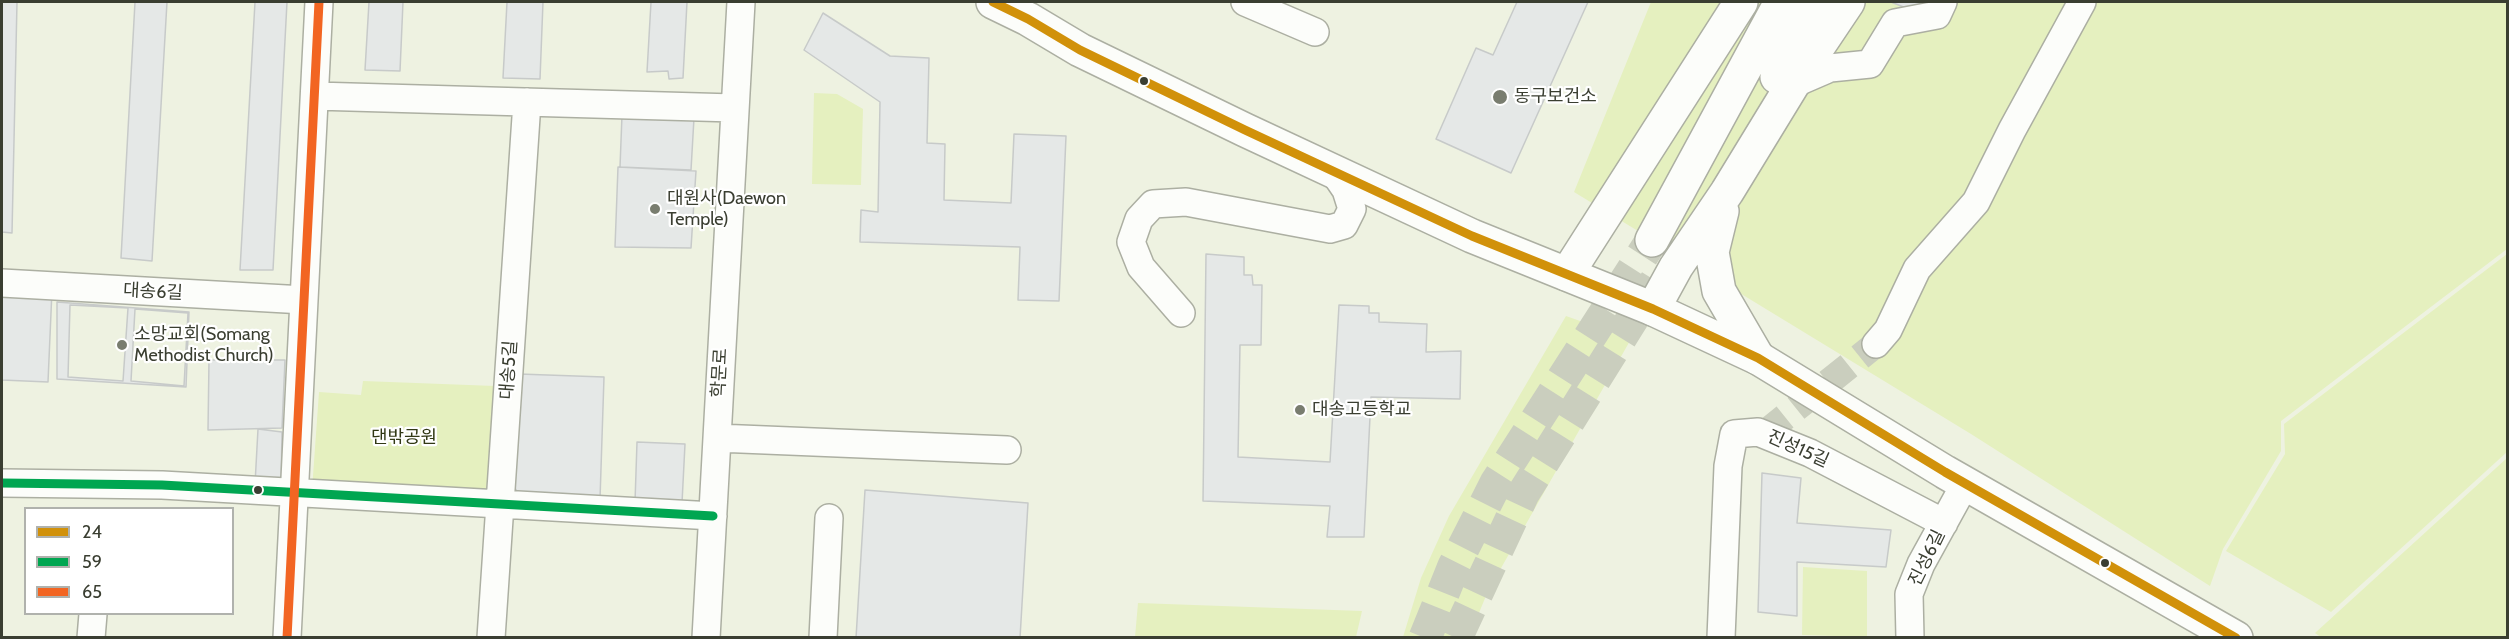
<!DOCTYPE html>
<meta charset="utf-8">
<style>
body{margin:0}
#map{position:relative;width:2509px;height:639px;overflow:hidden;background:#eef2e1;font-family:Cabin,sans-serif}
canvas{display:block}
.frame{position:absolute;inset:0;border:3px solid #3a3e31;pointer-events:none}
.legend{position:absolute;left:24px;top:507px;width:210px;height:108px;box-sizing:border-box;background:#fff;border:2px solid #b0b2ad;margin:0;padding:8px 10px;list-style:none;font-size:18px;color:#3a3e31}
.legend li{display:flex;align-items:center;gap:12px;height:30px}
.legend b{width:30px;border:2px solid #b0b2ad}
</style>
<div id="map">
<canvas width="2509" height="639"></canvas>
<div class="frame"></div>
<ul class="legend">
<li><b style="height:8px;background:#d1910a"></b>24</li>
<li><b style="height:8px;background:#00a651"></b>59</li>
<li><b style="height:8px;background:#f26522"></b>65</li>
</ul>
</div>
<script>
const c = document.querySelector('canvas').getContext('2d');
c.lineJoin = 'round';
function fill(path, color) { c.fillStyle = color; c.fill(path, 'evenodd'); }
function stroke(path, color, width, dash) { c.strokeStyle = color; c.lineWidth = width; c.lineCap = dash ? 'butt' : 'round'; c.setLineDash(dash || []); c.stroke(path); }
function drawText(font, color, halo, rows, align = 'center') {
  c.font = font + ' Cabin,"Noto Sans KR",sans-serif'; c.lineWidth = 4.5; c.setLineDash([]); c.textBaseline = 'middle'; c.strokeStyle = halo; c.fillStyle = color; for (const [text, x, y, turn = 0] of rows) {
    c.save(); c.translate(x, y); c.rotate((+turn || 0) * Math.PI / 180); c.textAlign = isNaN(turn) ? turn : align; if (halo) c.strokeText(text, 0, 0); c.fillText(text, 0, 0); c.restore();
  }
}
fill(new Path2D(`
 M1651 2H2507V249L2281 421V451L2223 549 2210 586 1971 434 1574 192Z
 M814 93 837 94 863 109 861 185 812 184Z
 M2507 254V452L2331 612 2226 551 2285 454 2284 424Z
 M1566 316 1631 339 1488 591 1469 637H1403L1421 578 1449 516Z
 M363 381 495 386 486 495 312 490 319 392 361 395Z
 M2507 458V637L2322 638 2315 633Z
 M1803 567 1867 571V637L1802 635Z
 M1138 603 1362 611 1356 637H1135Z`), '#e5f0bf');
const building = new Path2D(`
 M2 2H17L12 233 2 232Z
 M135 2H167L152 261 121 258Z
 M255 2H287L273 270H240Z
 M369 2H403L400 71 365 70Z
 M507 2H543L540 79 503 78Z
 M651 2H687L683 78 669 79 668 71 647 72Z
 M1517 2H1588L1511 173 1436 139 1476 48 1493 55Z
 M1891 2H1920L1916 12Z
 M823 13 890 56 929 58 927 143 945 144 944 200 1011 203 1014 134 1066 136 1059 301 1018 300 1020 247 860 242 861 210 878 212 880 102 804 50Z
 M622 115 694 118 691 170 620 167Z
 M618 167 696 171 691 248 615 247Z
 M1206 254 1244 257V275H1252L1253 285H1262L1261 345H1240L1238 457 1330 462 1339 305 1369 306V313H1379V322L1427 324 1426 352 1461 351 1460 399 1371 397 1364 537H1327L1330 506 1203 501Z
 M2 287 52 290 48 382 2 380Z
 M57 302 189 312 186 387 57 379Z
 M70 305 128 308 123 381 68 377Z
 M135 309 188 313 184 386 131 381Z
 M209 360H285L282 428 208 430Z
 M519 374 604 377 600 499 521 496 513 486Z
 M258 429 282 432 281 486 255 484Z
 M637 442 685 444 682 503 635 502Z
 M1762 473 1801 478 1797 523 1891 530 1886 567 1797 562V616L1758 612Z
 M865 490 1028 503 1020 638H856Z`);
fill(building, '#e5e8e7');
stroke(building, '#c7cac9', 1.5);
stroke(new Path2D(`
 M1764 434 1876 344`), '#cacebe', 27, [27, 14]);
stroke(new Path2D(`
 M1425 638 1454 566 1496 483 1652 240
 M1456 638 1523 494 1656 281`), '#cacebe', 33, [33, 16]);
const minor = new Path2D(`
 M1245 2 1315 32
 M1793 84 1830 68 1870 64 1895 23 1937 15 1943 2
 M315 96 734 108
 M2 283 304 300
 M1181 313 1141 267 1131 242 1139 219 1153 204 1186 202 1330 229 1344 225 1352 209 1346 190 1333 171
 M1876 344 1888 330 1917 269 1976 202 2012 130 2082 2
 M717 438 1007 450
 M2 483 162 485 713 516
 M91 638 93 614
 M287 638 319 2
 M491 638 527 102
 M706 638 741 2
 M823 638 829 518
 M1721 638 1728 466 1734 434 1758 432 1810 453 1944 523
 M1910 638 1909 594 1921 564 1965 484`);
const major = new Path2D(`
 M993 2 1028 19 1080 50 1245 130 1472 236 1653 309 1758 358 1945 472 2236 638`);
const highway = new Path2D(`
 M1777 77 1814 2
 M1722 211 1712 252 1719 291 1758 358
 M1652 240 1781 2
 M1567 274 1741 2
 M1653 309 1676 267 1727 192 1793 84 1848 2`);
stroke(minor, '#acafa2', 30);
stroke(major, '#acafa2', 36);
stroke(highway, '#acafa2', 36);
stroke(minor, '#fcfdfa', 27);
stroke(major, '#fcfdfa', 33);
stroke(highway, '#fcfdfa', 33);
stroke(new Path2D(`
 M993 2 1028 19 1080 50 1245 130 1472 236 1653 309 1758 358 1945 472 2236 638`), '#d1910a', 9);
stroke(new Path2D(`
 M2 483 162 485 713 516`), '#00a651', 9);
stroke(new Path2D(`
 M287 638 319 2`), '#f26522', 9);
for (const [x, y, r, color] of [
 [1144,81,5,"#3a3e31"],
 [1500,97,8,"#797d6f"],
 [655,209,6,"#797d6f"],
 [122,345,6,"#797d6f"],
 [1300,410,6,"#797d6f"],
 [258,490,5,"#3a3e31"],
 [2105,563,5,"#3a3e31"]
]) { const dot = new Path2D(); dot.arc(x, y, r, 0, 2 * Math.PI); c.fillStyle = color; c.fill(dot); stroke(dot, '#fff', 2); }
drawText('18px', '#3a3e31', '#fff', [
 ["동구보건소",1514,97],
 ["대원사(Daewon",667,199],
 ["Temple)",667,220],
 ["소망교회(Somang",134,335],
 ["Methodist Church)",134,356],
 ["대송고등학교",1312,410]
], 'left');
drawText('18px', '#3a3e31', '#fff', [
 ["대송6길",153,292,3],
 ["대송5길",509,370,-86],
 ["학문로",720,373,-87],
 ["진성15길",1798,449,24],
 ["진성6길",1927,558,-64]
]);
drawText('18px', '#323915', '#fff', [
 ["댄밖공원",404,438]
]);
</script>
